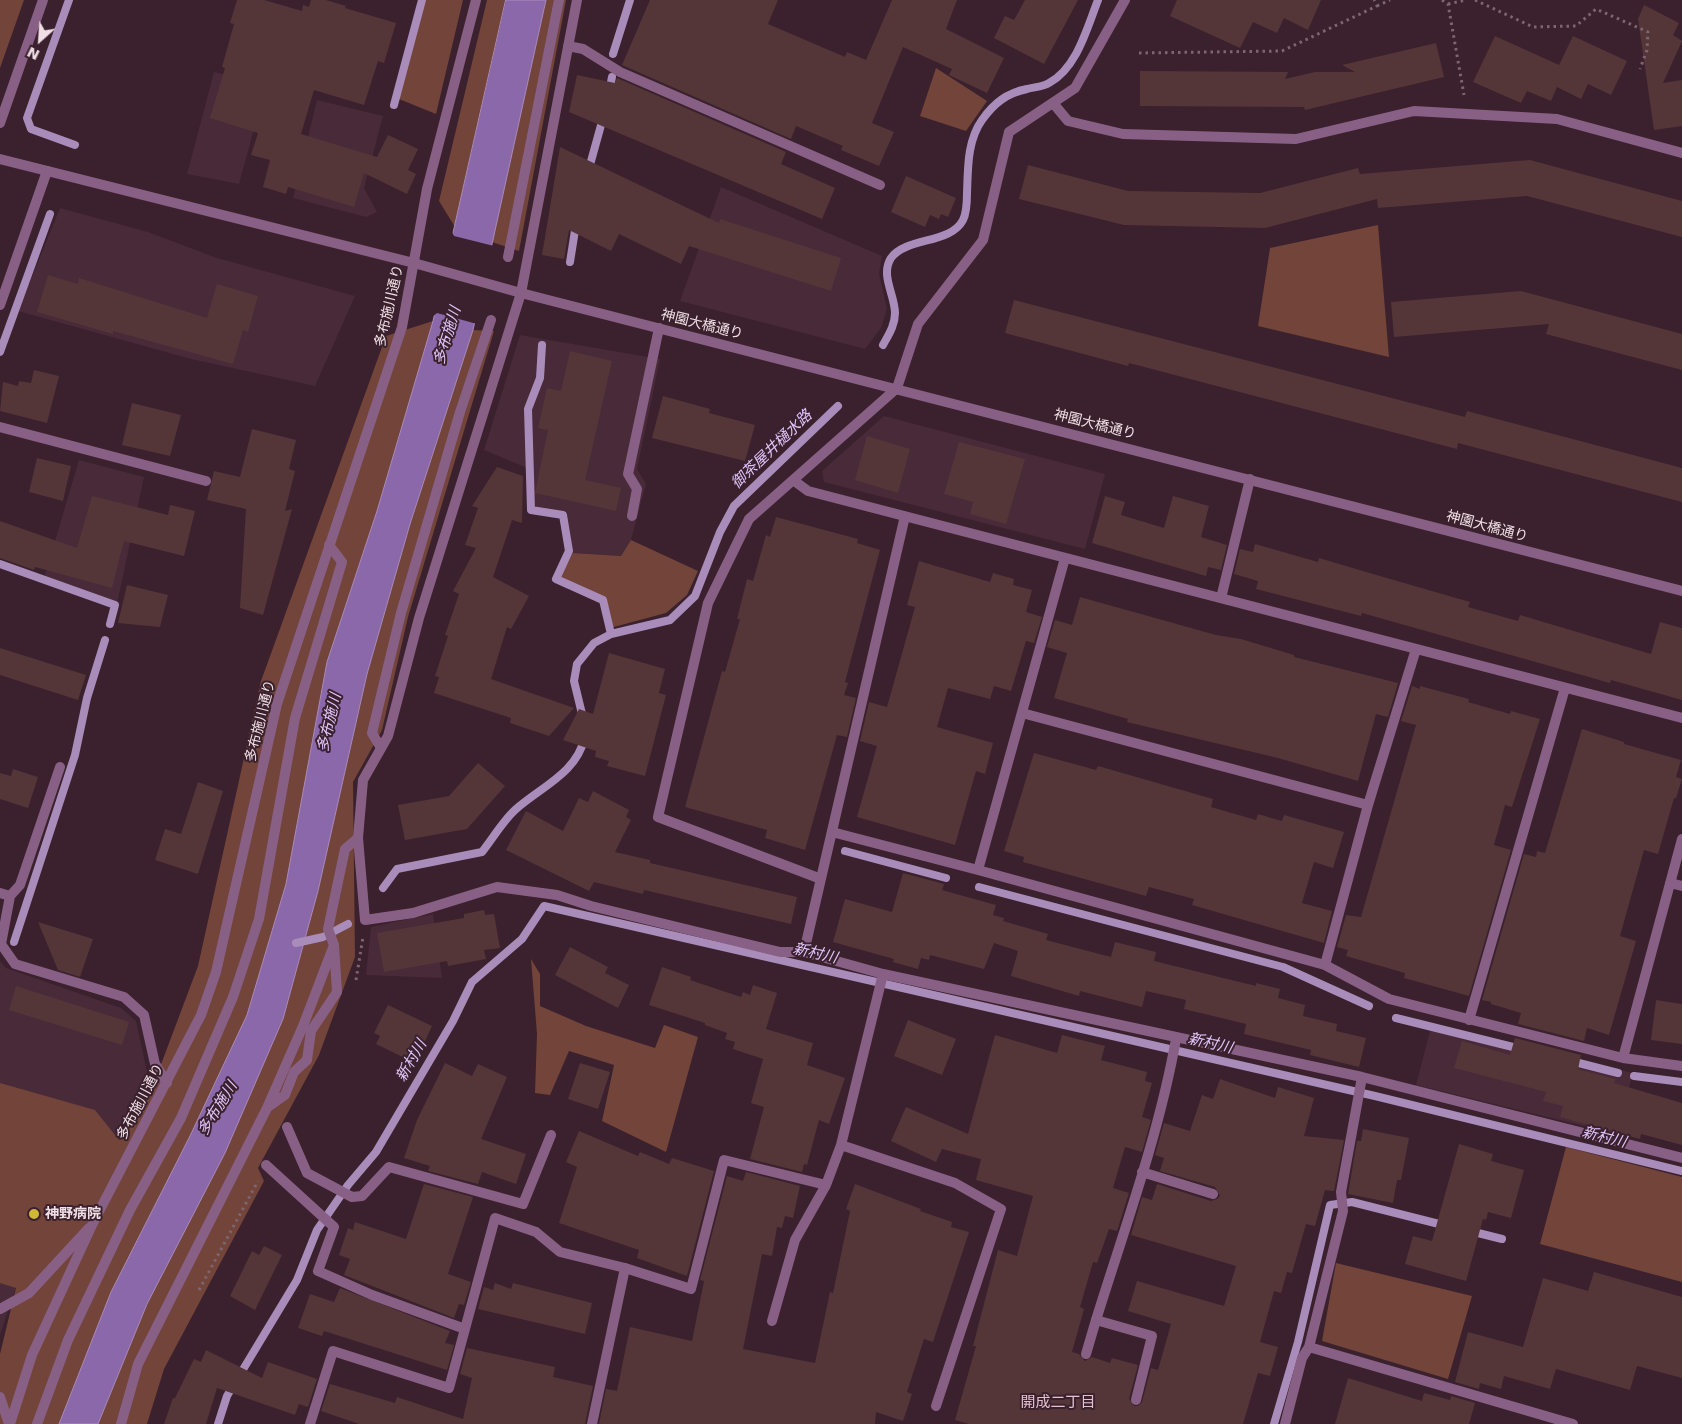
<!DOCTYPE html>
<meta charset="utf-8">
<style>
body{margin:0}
#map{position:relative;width:1682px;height:1424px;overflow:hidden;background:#3a212d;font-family:"DejaVu Sans",sans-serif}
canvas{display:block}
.north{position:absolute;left:15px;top:15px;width:50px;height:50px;-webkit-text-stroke:4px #3a212d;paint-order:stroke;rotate:206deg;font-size:14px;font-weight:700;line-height:20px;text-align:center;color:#f1dfe6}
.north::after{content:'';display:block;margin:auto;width:18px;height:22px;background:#f1dfe6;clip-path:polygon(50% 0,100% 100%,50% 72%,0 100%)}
</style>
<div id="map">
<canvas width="1682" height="1424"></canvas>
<div class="north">N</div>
</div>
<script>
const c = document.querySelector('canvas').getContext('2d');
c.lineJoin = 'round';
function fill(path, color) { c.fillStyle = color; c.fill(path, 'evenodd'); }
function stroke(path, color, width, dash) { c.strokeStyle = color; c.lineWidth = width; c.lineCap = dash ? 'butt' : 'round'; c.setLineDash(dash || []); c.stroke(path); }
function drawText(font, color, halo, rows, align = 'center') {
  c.font = font + ' "DejaVu Sans","Noto Sans JP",sans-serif'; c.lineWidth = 4; c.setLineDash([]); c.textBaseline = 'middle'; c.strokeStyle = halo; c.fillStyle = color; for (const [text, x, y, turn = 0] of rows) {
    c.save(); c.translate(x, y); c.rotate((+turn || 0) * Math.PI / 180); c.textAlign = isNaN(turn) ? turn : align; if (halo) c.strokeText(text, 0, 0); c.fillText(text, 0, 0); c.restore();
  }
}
fill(new Path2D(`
 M214 72 266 85 239 184 187 174Z
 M317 100 383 116 364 188 377 212 366 217 293 198Z
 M721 187 882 256 879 274 887 309 881 328 865 349 680 301Z
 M60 208 148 232 217 258 355 296 315 386 191 359 18 311Z
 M520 335 660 359 637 469 646 484 631 540 621 556 573 553 567 514 535 509 532 470 484 450Z
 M884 416 1105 474 1085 549 824 482 822 471Z
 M79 460 144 477 117 604 44 578Z
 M433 914 442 978 366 975 371 927Z
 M0 961 6 968 121 1008 136 1021 151 1091 119 1140 16 1287 0 1335Z
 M1432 1023 1633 1073 1617 1134 1416 1085Z`), '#482a39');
fill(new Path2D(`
 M0 0H24L0 68Z
 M419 0H463L436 114 394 97Z
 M487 0H506L455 227 439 201Z
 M546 0H566L519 251 492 242Z
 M936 68 987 101 966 131 920 116Z
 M1378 225 1389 357 1258 326 1270 248Z
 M433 321 377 511 327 662 286 884 247 1015 190 1136 111 1292 59 1424H0V1354L16 1288 0 1283V1083L95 1110 119 1140 151 1091 198 966 261 681 386 336Z
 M473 330 494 331 408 617 382 730 353 782 355 957 319 1055 258 1168 264 1181 164 1369 147 1424H98L147 1304 225 1153 283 1019 318 891 367 674 410 524Z
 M631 540 698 571 687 595 666 613 610 628 601 604 557 583 573 553 621 556Z
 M531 959 540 974V1006L586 1026 655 1048 664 1025 698 1037 666 1152 602 1121 614 1065 569 1051 550 1095 535 1093 537 1034Z
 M1566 1147 1682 1177V1282L1540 1244Z
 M1336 1263 1472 1296 1448 1379 1322 1341Z`), '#72443a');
const water = new Path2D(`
 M506 0H546L473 330 410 524 367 674 318 891 283 1019 225 1153 147 1304 98 1424H59L111 1292 190 1136 247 1015 286 884 327 662 377 511 433 321Z`);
fill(water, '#8b68a9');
stroke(water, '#aa8cbb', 1);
fill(new Path2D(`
 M452 232 454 236 494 246 477 324 437 313 432 317Z`), '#3a212d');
stroke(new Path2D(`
 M69 0 27 118 31 129 75 145
 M613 54 630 0
 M609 92 612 77
 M394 105 422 0
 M588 172 603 118
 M570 262 576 224
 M542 345 540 378 528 409 531 510 563 515 569 551 556 579 603 600 611 634
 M883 345C889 334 895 325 895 313 895 295 880 275 891 258 906 237 951 244 963 220 967 212 967 201 967 193 968 169 967 141 982 120 994 103 1007 93 1027 89 1034 87 1043 87 1049 83 1077 68 1087 28 1098 0
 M0 352 50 214
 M0 564 115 605 110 624
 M583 718 574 681 577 664 594 643 611 634 670 620 695 596 720 532 734 506 838 406
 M845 851 946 878
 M979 887 1283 967 1369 1006
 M383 888 397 869 482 852C493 838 503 821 515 810 542 786 576 774 585 737
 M14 942 75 755 87 698 105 640
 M296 943 323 937 348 924
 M1396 1018 1521 1049
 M1571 1061 1618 1073
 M1634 1076 1682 1082
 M1470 1231 1502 1239
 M218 1424 227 1396 297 1280 317 1230 348 1185 376 1152 453 1021 472 982 522 939 544 906 1375 1096 1682 1171
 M1274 1424 1298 1342 1330 1205 1352 1202 1447 1226`), '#aa8cbb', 8);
fill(new Path2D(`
 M237 0H264L302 11 303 5 309 7 311 0H326L346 6 345 8 396 23 384 63 378 61 364 105 314 90 301 134 377 157 388 135 418 149 408 170 416 174 407 194 364 173 354 207 288 187 286 194 263 187 270 160 251 155 258 133 210 118 225 68 222 67 234 24 230 23Z
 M650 0H778L768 24 845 57 847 52 866 60 892 0H957L946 29 1004 58 987 93 949 75 952 69 903 47 872 123 894 132 879 166 841 150 843 146 796 126 791 139 622 65Z
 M1025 0H1078L1044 64 994 38 1005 16 1014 20Z
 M1177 0H1321L1308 30 1284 18 1277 33 1253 22 1240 48 1170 16Z
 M1644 5 1679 23 1673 35 1682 41 1663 83 1682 80V126L1654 130 1638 19Z
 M1495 36 1559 65 1573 36 1627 61 1611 95 1588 84 1581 99 1557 87 1551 101 1527 91 1521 103 1473 82Z
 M1436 43 1444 77 1305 110 1304 107 1140 106V71L1288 72 1285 79 1315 72H1355L1342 65Z
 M577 75 615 83 617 78 786 152 781 164 835 188 822 219 569 112Z
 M560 147 719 223 720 219 841 258 831 291 689 246 681 264 619 234 611 251 569 230 564 259 542 255Z
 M1530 160 1682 201V237L1527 196 1378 208 1377 199 1265 228 1124 225 1019 199 1028 165 1128 191 1260 193 1358 168 1360 174Z
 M906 176 956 198 948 217 941 214 939 219 930 215 925 227 891 212Z
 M48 275 78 284 79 278 207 318 217 284 258 296 248 332 243 330 233 364 113 331V334L37 312Z
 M1521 291 1682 334V370L1546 334 1549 324 1394 337 1391 302Z
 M1014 300 1465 417 1467 411 1682 468V502L1458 443 1457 449 1129 363 1128 366 1005 333Z
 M570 351 612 361 585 480 621 488 616 511 535 493 548 430 538 428 547 388 561 391Z
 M34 370 59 376 47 423 0 411 3 382 18 386 19 381 31 383Z
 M663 396 710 409 709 413 755 425 745 461 652 438Z
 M132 403 181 415 170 456 122 445Z
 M252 429 296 440 289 469 295 471 285 511 292 509 263 615 240 608 246 509 207 500 214 471 240 477Z
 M867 436 910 449 898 493 855 480Z
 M959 442 1025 459 1006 524 970 514 973 502 944 494Z
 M37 458 71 466 63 501 29 492Z
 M497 467 523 476 522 523 512 520 493 577 529 596 511 629 507 627 491 679 574 708 549 736 510 723 511 718 434 693 439 677 435 676 448 636 445 635 459 594 453 591 476 548 465 545 478 508 472 506Z
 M92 496 168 515 170 505 195 511 184 556 124 541 112 588 35 567 34 570 0 558V521L77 548Z
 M1105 496 1125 502 1121 515 1164 528 1173 496 1209 506 1201 537 1227 545 1221 570 1208 567 1206 576 1092 543Z
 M776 517 858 539 857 543 880 550 845 682 848 683 844 695 856 698 847 737 837 735 805 850 765 838 767 830 685 807 722 671 725 672 740 619H737L747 579 753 581 766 535 770 537Z
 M1255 544 1318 562 1319 558 1373 574 1470 602 1468 607 1518 621 1520 615 1651 654 1660 622 1682 628V700L1611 680 1610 683 1362 613 1361 616 1256 589 1258 581 1234 574 1240 549 1253 552Z
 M919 561 990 582 993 573 1014 579 1013 585 1032 590 1026 612 1042 617 1034 643 1026 641 1011 691 994 686 990 699 948 688 937 727 993 743 985 774 976 771 955 845 857 817 877 746 860 741 869 702 887 707 915 607 907 605Z
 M127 585 168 595 160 627 118 623Z
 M1080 597 1216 635 1241 639 1294 655V657L1398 683 1388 717 1376 714 1358 781 1278 758 1127 722 1128 719 1054 698 1067 653 1047 647 1055 620 1072 625Z
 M0 648 86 675 78 700 0 675Z
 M609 653 665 669 659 693 666 695 645 776 607 766 609 761 595 757 596 751 563 740 579 709 593 714Z
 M1412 686 1420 689V686L1469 699 1468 702 1510 714 1511 711 1540 719 1512 807 1505 805 1494 845 1511 850 1469 996 1404 978 1405 973 1346 956 1348 950 1337 947 1346 915 1361 917 1416 725 1401 721Z
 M1582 729 1624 742V744L1681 760 1676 777 1682 779 1676 798H1674L1658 854 1644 850 1620 936 1636 941 1609 1035 1587 1028 1584 1041 1518 1024 1521 1013 1491 1004V1002L1482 1000 1524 854 1536 857 1537 851 1545 853Z
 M1034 753 1096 770 1098 766 1213 799 1211 807 1256 820 1258 814 1282 821 1284 815 1344 832 1333 868 1314 862 1302 903 1332 911 1324 943 1192 905 1194 899 1149 887 1146 896 1023 862 1024 857 1004 851Z
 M478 763 505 786 467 829 405 840 398 805 449 796Z
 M13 769 38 777 28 808 0 799V773L11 776Z
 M198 782 223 791 198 874 155 860 165 829 181 834Z
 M593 791 629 810 626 817 631 820 615 852 650 860V863L797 897 791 924 644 890 643 894 594 882 589 891 506 850 526 811 563 831 579 798 588 802Z
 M903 873 944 884 942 890 996 905 993 915 1004 918 1003 921 1048 934 1046 940 1111 957 1115 942 1156 952 1154 961 1256 986V983L1280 989 1278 998 1305 1005 1303 1016 1337 1024 1336 1031 1366 1038 1359 1067 1310 1055 1311 1050 1244 1034 1246 1024 1184 1009 1186 1000 1146 991 1142 1007 1080 991 1079 996 1011 976 1018 951 994 943 984 969 930 955 929 960 921 958 918 969 893 962 894 959 833 942 845 899 892 912Z
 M484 910 485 915 494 914 500 948 484 950 486 959 448 966 447 961 384 972 377 933 464 918V914Z
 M38 922 93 939 80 977 58 970Z
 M570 947 608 967 605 973 629 985 618 1008 555 975Z
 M662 967 691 977 690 980 741 997 743 992 750 995 753 985 777 993 766 1029 813 1043 807 1065 845 1078 829 1124 819 1120 807 1165 804 1164 802 1172 750 1159 764 1107 751 1103 763 1059 733 1049 735 1042 725 1039 727 1033 705 1025V1023L649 1005Z
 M16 986 129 1022 122 1045 9 1010Z
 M1656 1000 1682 1004V1044L1651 1040Z
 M388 1005 432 1026 415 1063 376 1044 380 1036 374 1033Z
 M908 1020 956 1039 942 1075 894 1056Z
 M995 1035 1057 1053 1062 1035 1105 1046 1101 1060 1147 1072 1145 1081 1152 1083 1142 1117 1151 1120 1142 1152 1125 1147 1113 1188 1129 1193 1117 1231 1109 1229 1097 1263 1093 1262 1080 1307 1084 1309 1072 1352 1079 1354 1085 1361 1092 1357 1110 1363 1112 1358 1138 1365 1129 1399 1134 1406H1138L1142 1402 1151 1368 1158 1370 1171 1324 1128 1311 1137 1281 1224 1306 1236 1266 1131 1235 1142 1197 1152 1200 1157 1184 1211 1201 1217 1199 1220 1196 1215 1187 1160 1171 1164 1158 1155 1155 1164 1123 1190 1131 1202 1095 1213 1099 1220 1079 1275 1098 1278 1087 1314 1098 1304 1136 1344 1140 1334 1191 1325 1190 1315 1226 1306 1224 1292 1273 1287 1272 1281 1293 1274 1291 1260 1342 1278 1347 1270 1376 1258 1373 1243 1424H969L955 1420 976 1346H973L998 1250 1017 1256 1033 1196 976 1180 981 1159 942 1149 936 1162 891 1141 906 1107 968 1134Z
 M1515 1038 1581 1055 1578 1069 1615 1079 1614 1083 1682 1103V1145L1641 1134 1640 1139 1560 1117 1563 1106 1543 1101 1546 1092 1454 1068 1462 1041 1510 1055Z
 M445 1063 472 1076 478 1064 507 1077 481 1139 526 1154 516 1184 482 1172 478 1184 428 1171 430 1166 404 1158 417 1120Z
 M580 1063 610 1072 598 1109 568 1099Z
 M1363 1129 1409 1138 1401 1180H1397L1393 1203 1348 1194 1357 1141H1361Z
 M579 1131 638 1156 640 1152 669 1164 672 1158 714 1171 687 1276 637 1258 639 1250 559 1223 577 1167 566 1162Z
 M1459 1144 1493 1154 1491 1161 1524 1170 1511 1218 1488 1212 1486 1220 1483 1219 1466 1281 1405 1264 1413 1236 1432 1241Z
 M746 1172 800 1186 793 1218 785 1216 782 1228 777 1227 772 1256 762 1254 743 1349 815 1363 830 1292 833 1293 850 1211 846 1209 855 1184 921 1209 920 1211 952 1222 951 1227 969 1232 933 1342 924 1339 907 1392 912 1394 903 1421 876 1412 875 1424H599L606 1389 617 1391 630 1327 692 1341 704 1281 700 1280 727 1176 743 1181Z
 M424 1184 473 1197 448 1274 471 1282 464 1305 459 1304 454 1318 344 1275 350 1259 339 1255 348 1228 353 1230 355 1222 406 1239Z
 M264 1246 282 1255 255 1310 230 1296 252 1251 259 1255Z
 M1594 1272 1682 1297V1378L1637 1366 1630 1390 1556 1369 1550 1389 1504 1376 1501 1389 1480 1383 1479 1389 1455 1382 1468 1332 1523 1347 1543 1278 1588 1291Z
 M495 1283 511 1289 513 1283 592 1303 585 1334 478 1309 484 1287 493 1290Z
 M340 1288 450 1331 445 1343 454 1345 447 1370 324 1331 322 1336 298 1328 310 1294 334 1302Z
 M467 1348 555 1367 553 1377 593 1386 585 1424H359L321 1411 330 1384 395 1403 397 1397 463 1419 472 1378 460 1374Z
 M206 1350 262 1378 268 1362 317 1379 308 1407 299 1404 295 1415 217 1388 206 1424H164L173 1398H175L194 1359 201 1362Z
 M1348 1378 1422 1401 1424 1393 1450 1400 1451 1396 1475 1403 1469 1424H1335Z`), '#543639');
stroke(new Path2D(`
 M1442 0 1448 4 1464 95
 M1475 0 1533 27 1576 26 1596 9 1648 32 1647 50 1640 69
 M1448 4 1466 0
 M1377 6 1390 0
 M1139 53 1282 51 1377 6 1374 0
 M356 980 363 937
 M199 1290 258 1181`), '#7c6670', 3, [2.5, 4]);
stroke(new Path2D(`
 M632 516 637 489 628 474 659 328
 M287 1127 307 1173 352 1197 362 1196 389 1167 523 1204 551 1135
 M0 1309 29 1293 89 1228
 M1086 1354 1096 1320
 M0 1397 9 1424`), '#896085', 10);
stroke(new Path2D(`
 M508 257 559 0
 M381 748 372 733 401 613 460 412 491 320
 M268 1107 285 1095 294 1072 307 1060 311 1031 337 992 334 945 328 929 345 849 358 838
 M37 1424 68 1340 130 1210 181 1118 233 997 259 919 295 718 342 562 329 545
 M121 1424 138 1364 267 1108 303 1026 334 945`), '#896085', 10);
stroke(new Path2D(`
 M577 0 521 293 419 618 388 736 363 780 358 838 365 920 413 913 497 887 557 895 591 906 780 952H804L883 974 1362 1077 1682 1158
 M568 46 583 49 620 72 880 185
 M1053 103 1068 121 1123 134 1296 139 1414 111 1557 119 1682 153
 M0 123 43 0
 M0 305 47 171
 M0 427 206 481
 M793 480 808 491 1682 718
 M1221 598 1250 479
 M1022 713 1368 805
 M832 832 978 870 1325 965 1389 999 1623 1058 1682 1066
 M978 870 1065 558
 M821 879 658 817 708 603 749 519 897 388 918 324 983 240 1009 132 1075 88 1125 0
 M1670 883 1682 886
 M0 893 10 896 1 944 15 964 124 997 144 1015 155 1064 167 1083
 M10 896 20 885 60 767
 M804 952 905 516
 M1325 965 1368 805 1416 649
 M1469 1020 1565 688
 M1623 1058 1682 839
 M841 1145 955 1183 1001 1209 936 1406
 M266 1165 334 1227 318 1271 372 1295 465 1329
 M1142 1172 1213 1194
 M772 1321 795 1240 826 1185
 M1309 1347 1573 1424
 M1136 1400 1152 1336 1096 1320C1125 1227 1159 1134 1176 1039
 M10 1424 32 1355 92 1225 201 1015 216 972 277 704 402 327 427 189 476 0
 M310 1424 333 1351 449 1388 495 1218 536 1232 560 1252 625 1268 691 1289 724 1160 826 1185 841 1145 883 974
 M592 1424 625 1268
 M1285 1424 1302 1358 1309 1347 1343 1211 1341 1192 1362 1077`), '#896085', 10);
stroke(new Path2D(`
 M0 159 414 263 521 293 1682 591`), '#896085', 10);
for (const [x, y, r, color] of [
 [34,1214,6,"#d0b836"]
]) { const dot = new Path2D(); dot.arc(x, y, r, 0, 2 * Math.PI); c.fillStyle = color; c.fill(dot); stroke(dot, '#3a212d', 2); }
drawText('14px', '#f1dfe6', '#3a212d', [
 ["多布施川通り",390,306,-77],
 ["神園大橋通り",702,325,14],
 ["神園大橋通り",1095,425,14],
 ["神園大橋通り",1487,527,15],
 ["多布施川通り",261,721,-76],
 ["多布施川通り",141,1102,-62]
]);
drawText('bold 14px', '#f1dfe6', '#3a212d', [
 ["神野病院",45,1214]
], 'left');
drawText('italic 15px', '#e1c5fc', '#3a212d', [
 ["多布施川",448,336,-73],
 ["御茶屋井樋水路",772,450,-44],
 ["多布施川",330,723,-77],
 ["新村川",815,954,13],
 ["新村川",1210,1044,13],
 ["新村川",412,1061,-60],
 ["多布施川",218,1109,-58],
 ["新村川",1604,1138,14]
]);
drawText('15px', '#e2c0ce', '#3a212d', [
 ["開成二丁目",1058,1403]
]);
</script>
